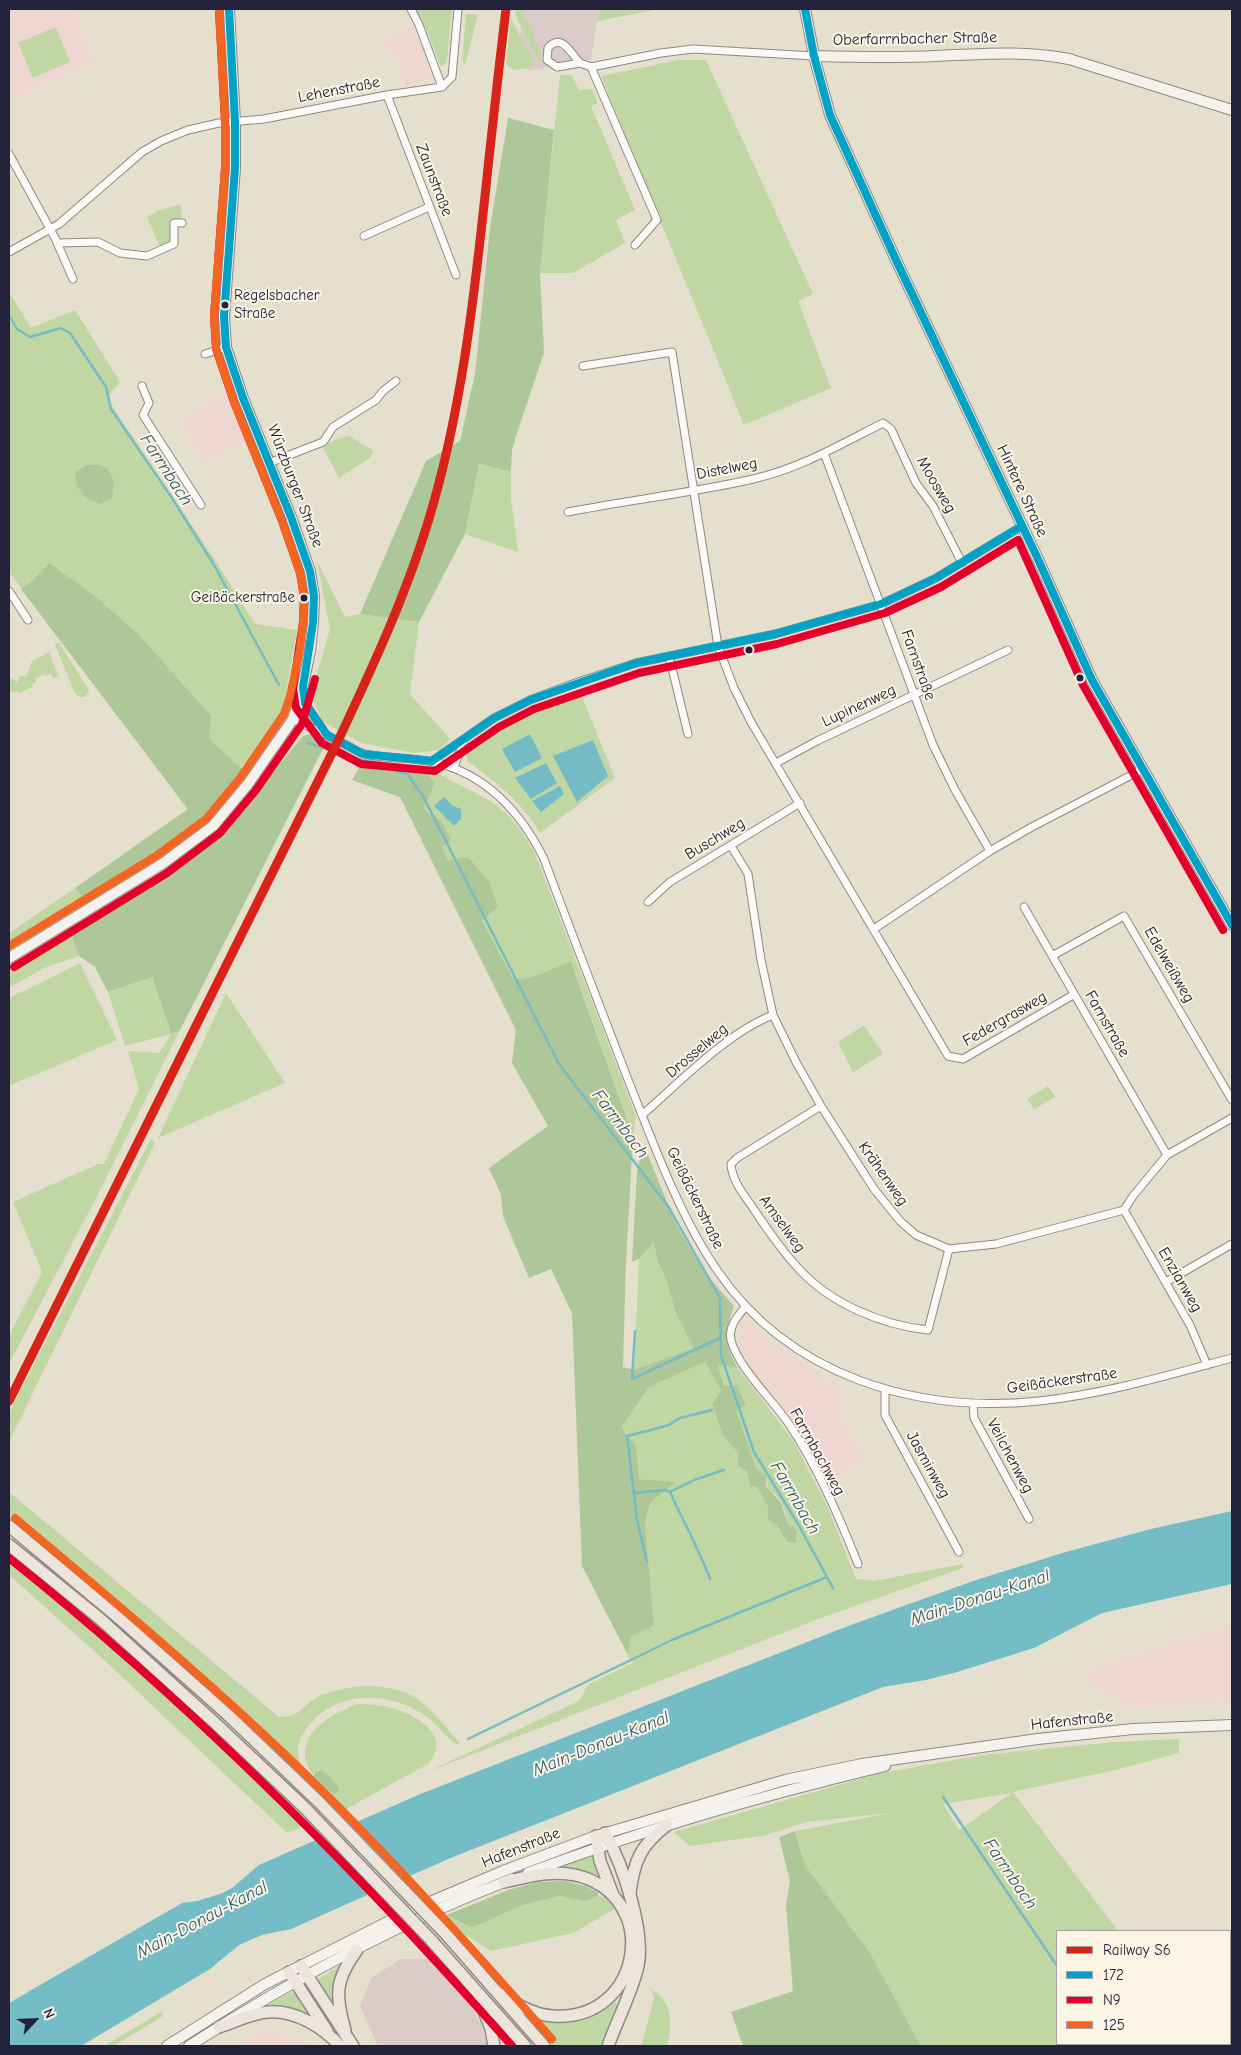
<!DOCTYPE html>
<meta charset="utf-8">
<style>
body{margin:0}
#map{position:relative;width:1241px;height:2055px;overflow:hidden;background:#e5dfce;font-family:"Comic Neue",sans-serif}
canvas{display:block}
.frame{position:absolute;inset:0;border:10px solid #22223b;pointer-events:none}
.legend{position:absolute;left:1056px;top:1930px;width:175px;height:115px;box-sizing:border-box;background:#fcf5e5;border:1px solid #a5a1a1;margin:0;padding:6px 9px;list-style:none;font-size:15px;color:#22223b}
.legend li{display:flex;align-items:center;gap:10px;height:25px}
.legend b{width:25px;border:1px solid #a5a1a1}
.north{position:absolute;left:10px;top:1995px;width:50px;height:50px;-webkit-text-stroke:4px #fcf5e5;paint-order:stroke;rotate:65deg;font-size:14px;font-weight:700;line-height:20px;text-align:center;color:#22223b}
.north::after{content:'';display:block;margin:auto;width:18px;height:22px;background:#22223b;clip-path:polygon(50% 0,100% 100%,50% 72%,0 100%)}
</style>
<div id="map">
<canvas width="1241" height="2055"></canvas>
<div class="frame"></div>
<ul class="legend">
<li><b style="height:6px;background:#d72319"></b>Railway S6</li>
<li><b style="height:6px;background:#02a2c7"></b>172</li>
<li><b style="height:6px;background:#e4002b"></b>N9</li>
<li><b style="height:6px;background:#f26522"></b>125</li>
</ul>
<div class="north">N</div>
</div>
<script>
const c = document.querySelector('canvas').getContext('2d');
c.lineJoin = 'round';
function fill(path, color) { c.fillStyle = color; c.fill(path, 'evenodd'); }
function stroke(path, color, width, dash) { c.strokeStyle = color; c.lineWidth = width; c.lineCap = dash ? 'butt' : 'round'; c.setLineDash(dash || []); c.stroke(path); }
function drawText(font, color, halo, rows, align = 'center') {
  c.font = font + ' "Comic Neue",sans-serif'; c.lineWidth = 4; c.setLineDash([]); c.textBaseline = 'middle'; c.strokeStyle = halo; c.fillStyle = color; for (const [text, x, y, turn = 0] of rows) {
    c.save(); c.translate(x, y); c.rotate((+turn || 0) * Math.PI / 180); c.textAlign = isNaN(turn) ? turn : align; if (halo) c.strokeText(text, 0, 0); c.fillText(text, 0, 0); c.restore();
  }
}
fill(new Path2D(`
 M9 9H74L95 62 13 99 9 91Z
 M414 26 434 77 432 79 406 85 394 51 388 53 382 40Z
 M228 390 250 440 203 463 179 421Z
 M747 1320 780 1349 816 1370 820 1376 845 1389 838 1407 866 1461 829 1482 802 1430 756 1374 738 1347V1334Z
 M1232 1625V1700L1134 1709 1093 1687 1082 1674 1114 1660Z
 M268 2028 310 2046H238Z`), '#efd6d0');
fill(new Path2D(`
 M525 9H660L597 21 591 60 529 71 517 48Z
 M401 1959H431L463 1992 481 2024 487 2046H378L360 2006 371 1978Z`), '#dbccca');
fill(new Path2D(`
 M415 9H452L447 60 443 65H440L427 31Z
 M516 9H525L524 18 527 19 539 48 541 62H539L515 15Z
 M600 9H660L597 21Z
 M466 14 478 15 465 65 462 60Z
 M511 18 533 60 532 68 514 70 506 64Z
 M56 27 70 62 33 78 18 43Z
 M679 60H706L813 294 798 301 831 388 744 425 601 76Z
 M560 75H572L579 90 592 89 598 103 591 106 635 210 616 220 625 243 573 273H540Z
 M181 204 182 223 174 224 175 240 160 247 147 217 157 211Z
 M9 292 31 328 75 310 120 382 107 398 217 563 255 624 297 630 281 721 262 750 188 810 9 572Z
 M349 436 373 450 370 458 339 478 322 446 343 437Z
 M479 464 511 472V499L518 552 465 534Z
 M317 561 345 617 360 614 419 622 410 694 450 739 439 750 414 753 361 743 322 721 313 699 314 684 330 629Z
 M56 643H59L89 690 87 695 84 697H79L75 693 55 645Z
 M49 652 59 677 57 676 53 678 51 674 46 676 44 674 35 679 36 682 32 684 33 687 19 693 18 691 13 693 12 691 9 692V677L17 682 20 675 26 677 32 661Z
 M579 689 615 778 540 833C522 802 496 782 467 761V748L506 720Z
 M426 771C438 771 444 777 454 782 496 802 509 810 534 851L636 1116 633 1137C612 1078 593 1019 571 961L538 975 514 980 448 860 422 809 435 783Z
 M75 888 86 901 9 950V933Z
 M70 931 79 956 44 968 9 988V969Z
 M80 963 117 1040 9 1086V998Z
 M152 977 171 1033 179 1032 94 1202 9 1364V1336L42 1272 13 1202 98 1164H104L139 1089 128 1051 159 1053 171 1034 125 1046 108 992Z
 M226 993 285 1083 158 1138Z
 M864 1025 883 1054 853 1072 838 1042Z
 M1048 1086 1055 1097 1034 1109 1027 1099Z
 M151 1139 155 1143 9 1442V1413Z
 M654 1242 657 1260 665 1277 676 1313 693 1348 634 1370 639 1259Z
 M705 1362 721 1391 723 1436 738 1453V1466L747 1471 750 1486 757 1487 768 1507V1519L777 1525 787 1542C787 1529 788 1514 781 1502 772 1489 767 1493 766 1475L756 1468 735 1410 746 1404 724 1386 717 1365 738 1368 794 1442 828 1508 856 1579 874 1581 962 1564 963 1568 821 1618 427 1772 579 1701 589 1684 633 1663 628 1654 631 1636 654 1626 645 1524 650 1503 674 1482 639 1479 636 1445 627 1436 622 1425 649 1387Z
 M9 1492 279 1717C304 1717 303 1702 322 1695 350 1684 389 1682 416 1698 432 1708 446 1728 459 1742V1745C446 1740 439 1725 427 1717 388 1689 330 1689 303 1734 290 1754 305 1777 318 1792L163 1644 9 1513Z
 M9 1555 134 1660 242 1757 309 1824 287 1833 101 1657 9 1575Z
 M357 1704C369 1704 381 1705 392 1708 417 1715 453 1736 428 1764L346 1809 329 1793 334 1794 327 1774 319 1770V1767L317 1772 312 1774C289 1737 328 1716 357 1704Z
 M1179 1739V1753L1115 1770 1013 1792 1118 1931H1057V2044H1202L1204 2046H921L869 1951 805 1865 795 1831 891 1813 806 1822 767 1835 690 1846 674 1832 877 1774 982 1755 1114 1742ZM1012 1793 959 1830 943 1804Z
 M590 1854 604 1877 601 1881 559 1869V1866Z
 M560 1896 585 1901 598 1896 606 1897 615 1909 573 1933 491 1951 465 1935 447 1915 472 1928 520 1906Z
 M338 1967H340L332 2003 318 1983V1979Z
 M647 1987C673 1999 673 2022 667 2046H641L654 1999 652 1991Z
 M290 1992 295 1993 312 2015 311 2018 269 2007V2005Z
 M611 2002 616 2003 618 2006 605 2046H552L530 2021 532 2017C564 2022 584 2023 611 2002Z
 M161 2012 163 2016 114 2046H104Z`), '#c0d7a3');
fill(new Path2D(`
 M508 118 554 130 540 273 544 353 516 436 512 450 511 472 479 464 465 534 419 622 360 614 426 461 460 441 475 374 490 228Z
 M86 465H98L107 468 114 481 112 498 101 504C83 499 77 491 75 473Z
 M49 563 97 598 139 635 211 716 209 739 243 770 213 814 86 901 75 888 188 809 21 589 32 581Z
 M308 734 327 741 179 1032 171 1033 152 977 108 992 95 967 79 956 70 931 207 846 237 817 302 737Z
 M365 758 426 771 435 783 423 809 442 822 451 840 442 847 448 860 468 857 489 882 498 907 482 921 514 980 538 975 571 961 633 1137 626 1261 623 1367 634 1370 693 1348 676 1313 665 1277 657 1260 654 1242 639 1259 632 1262 637 1172 641 1154 647 1153 676 1224 705 1273 734 1306C724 1334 723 1341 738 1368L717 1365 724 1386H737L746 1405 736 1410 756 1468 766 1475V1486L781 1503 788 1524 797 1530 796 1543 787 1542 777 1525 768 1519V1507L757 1487 750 1486 747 1471 738 1466V1453L723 1436 712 1404 721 1391 705 1362 649 1387 622 1426 627 1436 636 1445 639 1479 675 1482 650 1503 645 1524 654 1626 631 1636 628 1654 633 1663 630 1659 582 1566 572 1313 551 1269 529 1278 503 1216 501 1195 489 1168 548 1126 512 1063 516 1030 400 797 352 780Z
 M319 1770C327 1772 336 1782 339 1790L334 1794C325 1790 322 1783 314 1777V1774Z
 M795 1831 805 1865 869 1951 921 2046H743L731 2012 793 1991 786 1905 790 1882 779 1837Z
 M565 1881 585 1886 598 1892V1896L585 1901 560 1896 520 1906 472 1928 447 1915 508 1890 538 1882Z`), '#aec799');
fill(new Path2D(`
 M530 734 542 758 515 772 502 749Z
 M593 740 608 776 577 802 553 756Z
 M546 763 557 783 531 799 515 778Z
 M560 786 564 794 541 812 532 801Z
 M444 797 453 806 461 809V819L454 826 434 806Z
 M1232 1511V1584L1102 1613 1034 1648 957 1672 926 1680 883 1687 448 1859 291 1929 262 1935 239 1945 210 1969 81 2046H9V2003L182 1903 197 1901 223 1893 232 1888 259 1865 418 1795 848 1626 976 1580 1066 1552 1151 1529Z`), '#74bcc6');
fill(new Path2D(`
 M355 1820 411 1878 377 1894 320 1835Z`), '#e5dfce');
stroke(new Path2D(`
 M9 315 17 329 30 337 61 328 70 333 106 387 111 409 172 498 214 565 279 685
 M308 743 407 774 423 796 559 1064 668 1206 720 1298 721 1355 754 1452 798 1524 833 1588
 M635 1331 632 1379 720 1338
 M670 1492C683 1521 699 1549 710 1579
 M635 1493 665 1490 670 1492 694 1480 724 1470
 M647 1562 637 1520 627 1436 647 1431 669 1425 680 1418 712 1410
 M468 1739 672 1640 827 1577
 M943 1797 1057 1966
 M1112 2044 1113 2046`), '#74bcc6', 2.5);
const street = new Path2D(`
 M411 9 419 25 442 87
 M580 63C571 54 562 32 548 48L547 60 557 67 580 63 591 67 661 53 693 49 814 56
 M591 67 657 220 635 245
 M387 95 456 275
 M9 154 55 238 73 279
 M364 236 429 207
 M58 243 98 242 120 253 147 256 174 244V223H182
 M9 252 59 224 142 152 161 141 188 130 219 123 264 119 387 95 442 87 452 77 458 9
 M205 354 226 347
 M583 366 672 352 718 646 734 688 751 722 948 1056 963 1059 1073 995
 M142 386 149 403 143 415 201 505
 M824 453 933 745 955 790 990 851
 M269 463 323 442 333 427 376 400 383 391 396 381
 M568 512C629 500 692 493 753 479 799 469 841 444 883 423L891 429 916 483 933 506 962 563
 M9 591 28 620
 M669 656 688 734
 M303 693 305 703 325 733
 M293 719C311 728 330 736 348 746 353 748 359 753 365 754 387 759 411 757 433 762 485 773 521 812 544 859 571 932 599 1004 627 1077 652 1140 679 1215 717 1270 789 1376 916 1414 1039 1401 1105 1394 1169 1375 1232 1358
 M432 761 494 718 530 700 578 682 636 663 775 634 881 604 936 578 1022 526
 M776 763 817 741 1008 650
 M454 767 464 741
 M731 846 748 874 761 960 773 1015 796 1062 821 1106 874 1189 900 1221 916 1235 949 1249 996 1244 1124 1210 1133 1196 1167 1155 1232 1118
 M648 902 670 882 800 803
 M1024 907 1167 1155
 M874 929 990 851 1030 828 1143 769
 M1052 956 1124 916 1232 1100
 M821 1106 737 1158 731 1164C732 1182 746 1197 755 1211 769 1232 782 1251 799 1269 831 1304 882 1325 928 1330L949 1249
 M642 1115C679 1083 728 1032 773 1015
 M1124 1210 1190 1325 1207 1365
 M1166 1282 1232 1244
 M746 1306C738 1316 728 1326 731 1340 738 1368 775 1402 791 1427 817 1466 841 1521 858 1564
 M885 1389V1415L959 1552
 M973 1403 974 1418 1029 1519`);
const secondary = new Path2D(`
 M805 9 814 56 830 115 896 260 1037 557 1092 680 1232 925
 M814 56C854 57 895 58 936 56 981 54 1024 50 1069 59L1232 110
 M9 958 162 864 213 826 248 784 293 719 300 699 310 651 313 623 314 596 310 571 291 517 243 398 226 347 224 317 235 168V122L229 9
 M528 1873C644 1829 764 1795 885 1766
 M167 2046 265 1984 411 1910 503 1871 596 1836 785 1780 862 1764 1038 1739 1133 1729 1232 1725
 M189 2046C290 1981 399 1922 512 1879`);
const primary = new Path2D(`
 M9 1526 119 1618 227 1714 319 1802
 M9 1545 99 1618 215 1723 305 1808
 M605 1833C623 1865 647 1935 637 1970 630 1996 617 2021 608 2046
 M596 1836 600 1861 613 1895
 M630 1893C634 1860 641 1845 667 1825
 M445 1933 544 2046
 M431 1940 525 2046
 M301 1966 353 2046
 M289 1972 327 2031
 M498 1993C515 2003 533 2015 553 2016 643 2022 663 1895 575 1875 551 1870 527 1877 504 1882
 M479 1998 491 2029 494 2046
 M219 2027C235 2022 251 2013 268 2012 295 2010 323 2027 340 2046
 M345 2030C335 1995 335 1980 357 1950`);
stroke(street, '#8d8a85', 9);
stroke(secondary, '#8d8a85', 12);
stroke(primary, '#8d8a85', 14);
stroke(street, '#fbfaf8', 7);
stroke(secondary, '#f5f2ed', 10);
stroke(primary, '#ede5dc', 11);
const primaryBridge = new Path2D(`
 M319 1802 445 1933
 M305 1808 431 1940`);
stroke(primaryBridge, '#8d8a85', 14, []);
stroke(primaryBridge, '#ede5dc', 11);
stroke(new Path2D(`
 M229 9 235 122V168L224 317 226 347 243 398 291 517 310 571 314 596 313 623 303 687 305 703 327 735 363 754 432 761
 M805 9 814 56 830 115 896 260 1037 557 1092 680 1232 925
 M432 761 494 718 530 700 636 663 775 634 881 604 936 578 1022 526`), '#02a2c7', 8);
stroke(new Path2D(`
 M219 10 225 122V168L214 316 216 349 234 402 282 521 300 573 304 597 303 622 293 688 296 708 322 743 361 764 435 771 499 727 534 709 639 673 777 644 885 613 941 587 1018 540 1083 685 1223 930
 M14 967 167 873 220 833 256 790 302 724 315 679
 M9 1558C192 1704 358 1871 512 2046`), '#e4002b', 8);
stroke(new Path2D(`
 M9 946 156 856 206 819 240 778 284 714 290 696 300 649 303 622 304 597 300 573 282 521 234 402 216 348 214 316 225 168V122L219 10
 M15 1518C103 1592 191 1666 275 1745 373 1837 463 1938 552 2039`), '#f26522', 8);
stroke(new Path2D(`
 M9 1401 338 741C374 664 410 587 433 505 461 407 473 306 484 205 491 140 498 74 506 9`), '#d72319', 9);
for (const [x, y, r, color] of [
 [225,305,4.5,"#22223b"],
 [304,598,4.5,"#22223b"],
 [749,650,4.5,"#22223b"],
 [1080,678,4.5,"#22223b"]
]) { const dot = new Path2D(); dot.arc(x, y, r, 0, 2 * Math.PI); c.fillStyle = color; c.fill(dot); stroke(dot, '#fcf5e5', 2); }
drawText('15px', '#22223b', '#fcf5e5', [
 ["Regelsbacher",234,296],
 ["Straße",234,314],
 ["Geißäckerstraße",295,598,"right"]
], 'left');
drawText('16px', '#22223b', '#fcf5e5', [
 ["Oberfarrnbacher Straße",915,39,-1],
 ["Lehenstraße",339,90,-11],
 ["Zaunstraße",434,180,69],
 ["Distelweg",727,469,-11],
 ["Moosweg",936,485,60],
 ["Würzburger Straße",295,486,69],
 ["Hintere Straße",1022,491,65],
 ["Farnstraße",918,665,70],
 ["Lupinenweg",859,706,-25],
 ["Buschweg",715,839,-31],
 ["Edelweißweg",1169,965,60],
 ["Federgrasweg",1005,1019,-30],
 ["Farnstraße",1107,1024,60],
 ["Drosselweg",697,1051,-40],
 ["Krähenweg",883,1174,55],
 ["Geißäckerstraße",695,1198,64],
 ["Amselweg",782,1224,54],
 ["Enzianweg",1180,1280,60],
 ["Geißäckerstraße",1062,1381,-8],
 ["Farrnbachweg",817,1452,61],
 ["Veilchenweg",1010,1456,62],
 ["Jasminweg",928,1465,61],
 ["Hafenstraße",1072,1721,-6],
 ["Hafenstraße",521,1848,-22]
]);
drawText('italic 18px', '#305a71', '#fcf5e5', [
 ["Farrnbach",166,470,57],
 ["Farrnbach",620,1124,53],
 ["Farrnbach",795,1498,60],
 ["Main-Donau-Kanal",980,1598,-18],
 ["Main-Donau-Kanal",601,1744,-22],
 ["Farrnbach",1010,1874,56],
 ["Main-Donau-Kanal",202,1920,-28]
]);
</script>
